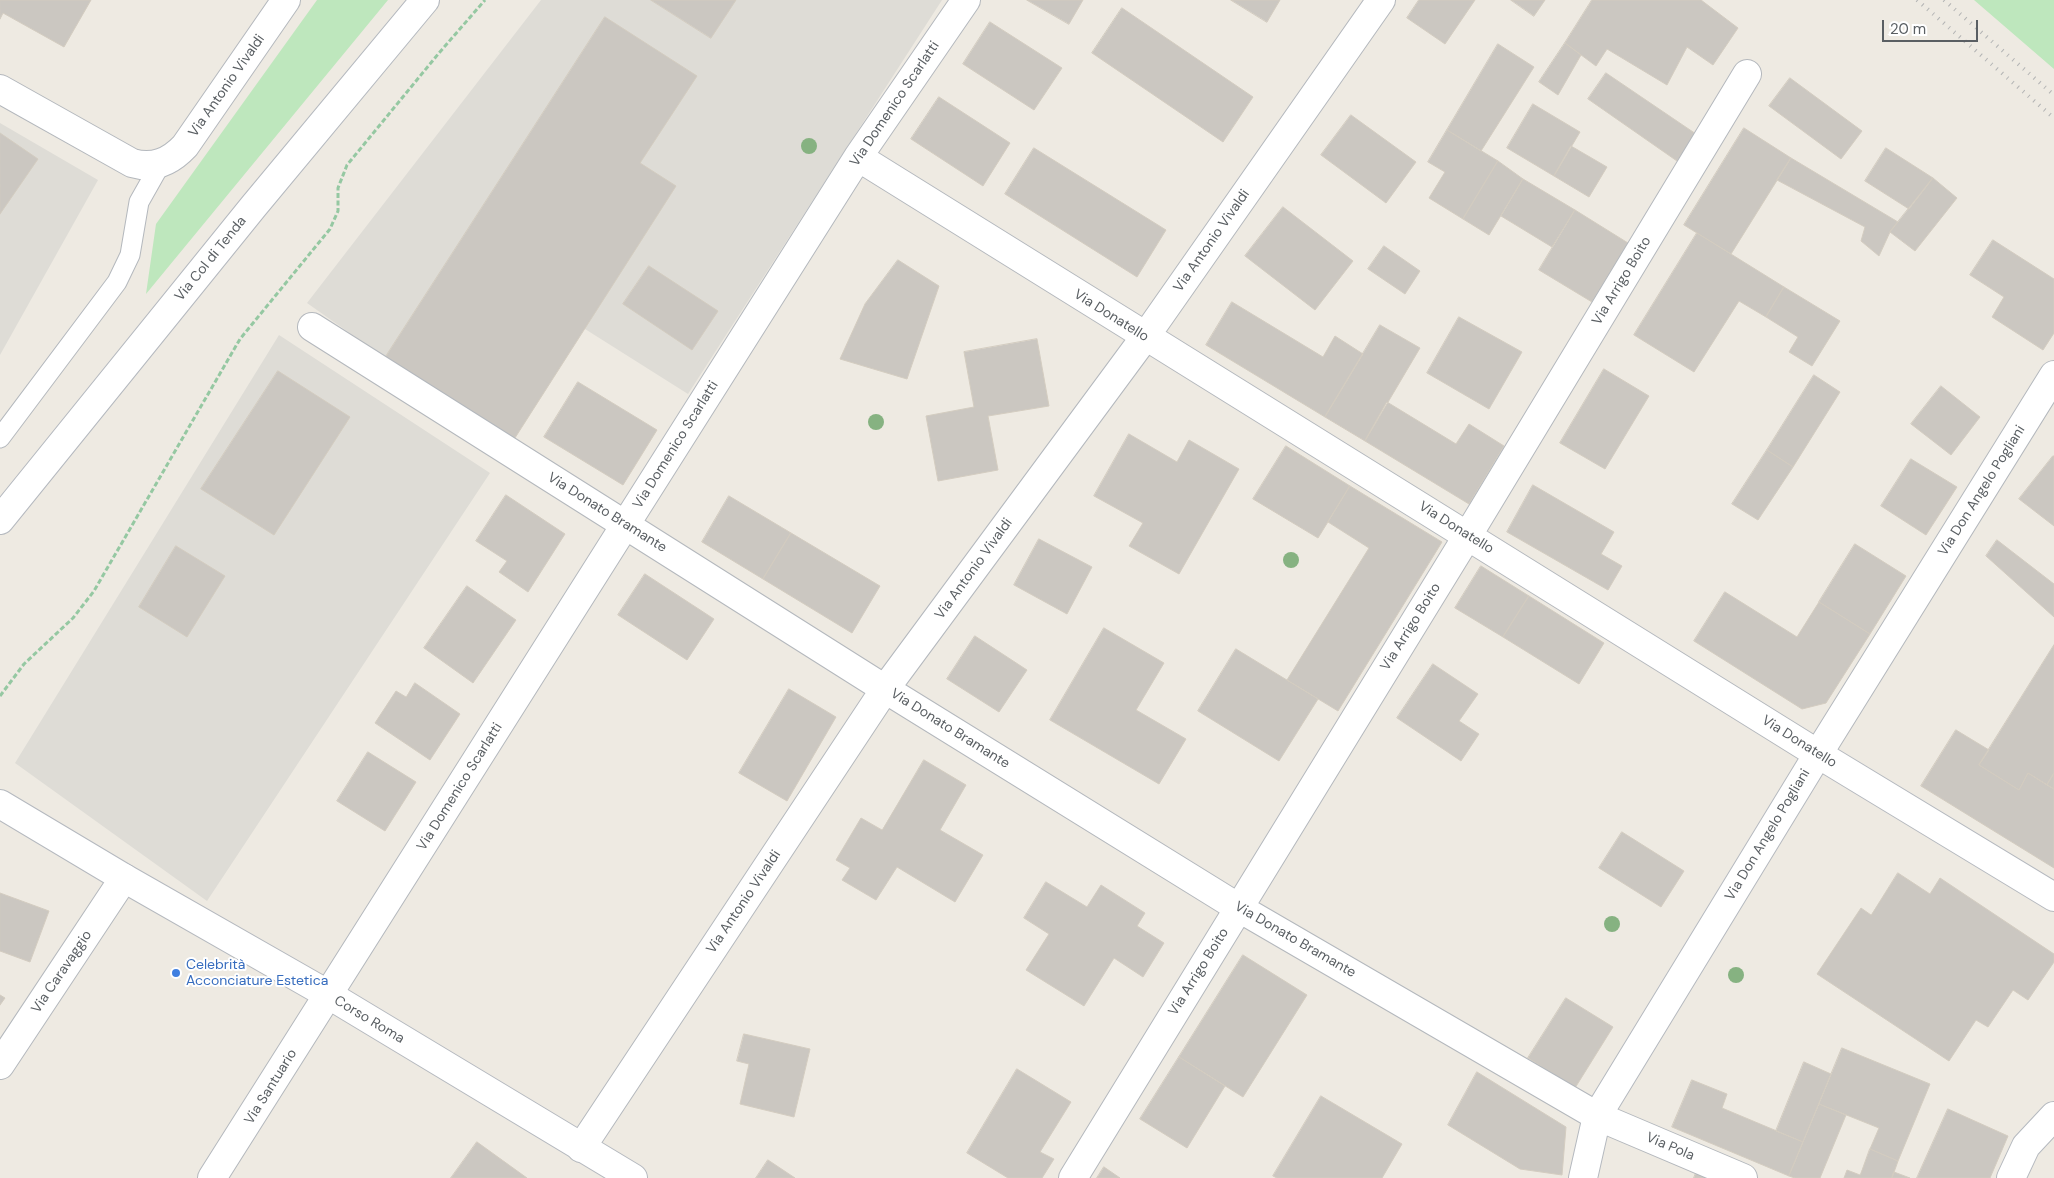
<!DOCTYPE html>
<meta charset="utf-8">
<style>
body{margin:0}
#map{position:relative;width:2054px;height:1178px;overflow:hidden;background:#eeeae2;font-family:"DM Sans",sans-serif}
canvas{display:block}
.scale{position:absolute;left:1882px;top:20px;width:96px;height:22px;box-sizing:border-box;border:2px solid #5a5f63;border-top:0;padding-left:6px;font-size:15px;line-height:18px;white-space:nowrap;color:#5a5f63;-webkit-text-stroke:4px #fff;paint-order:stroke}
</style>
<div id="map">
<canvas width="2054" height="1178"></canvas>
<div class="scale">20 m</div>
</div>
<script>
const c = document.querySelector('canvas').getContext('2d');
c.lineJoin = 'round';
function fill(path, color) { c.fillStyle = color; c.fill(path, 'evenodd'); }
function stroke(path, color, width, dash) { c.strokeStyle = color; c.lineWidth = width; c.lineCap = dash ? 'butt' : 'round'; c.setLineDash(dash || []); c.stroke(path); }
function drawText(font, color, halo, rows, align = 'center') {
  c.font = font + ' "DM Sans",sans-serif'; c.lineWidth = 4; c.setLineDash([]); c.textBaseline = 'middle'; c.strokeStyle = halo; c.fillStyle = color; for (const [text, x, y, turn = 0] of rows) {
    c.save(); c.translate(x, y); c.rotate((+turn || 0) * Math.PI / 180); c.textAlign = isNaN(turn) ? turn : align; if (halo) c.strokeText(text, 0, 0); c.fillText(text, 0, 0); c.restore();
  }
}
fill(new Path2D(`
 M541 0H942L688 394 585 329 385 358 307 303Z
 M0 123 98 180 0 355Z
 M279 335 490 473 207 901 15 763Z`), '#dedcd6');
fill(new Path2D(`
 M317 0H388L146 294 156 224Z
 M1974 0H2054V69Z`), '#bee7bd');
const building = new Path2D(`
 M0 0H91L64 47 3 13 0 19Z
 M651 0H736L711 38Z
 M1027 0H1083L1069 24Z
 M1231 0H1280L1267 22Z
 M1419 0H1475L1445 44 1407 18Z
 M1511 0H1545L1534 16Z
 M1592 0H1701L1738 28 1713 65 1687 47 1667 85 1607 49 1596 66 1565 43Z
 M1122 8 1253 97 1223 142 1092 53Z
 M605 17 697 76 640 163 676 186 513 441 385 358Z
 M990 22 1062 68 1034 110 963 64Z
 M1565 43 1581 55 1558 95 1539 82Z
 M1498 44 1534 67 1481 151 1447 130Z
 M1606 73 1696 134 1677 161 1588 99Z
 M1790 78 1862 131 1841 159 1769 106Z
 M939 97 1010 143 983 186 911 139Z
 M1533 104 1580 132 1554 176 1507 148Z
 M1351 115 1416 162 1386 203 1321 155Z
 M1744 128 1791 158 1731 254 1684 225Z
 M1447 130 1498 161 1463 219 1429 198 1445 172 1428 162Z
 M0 133 38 159 0 214Z
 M1571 146 1607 167 1589 197 1554 176Z
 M1034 148 1166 230 1137 277 1005 194Z
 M1886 148 1933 178 1909 209 1865 181Z
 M1791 158 1898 222 1890 232 1879 256 1861 241 1865 227 1777 180Z
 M1498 161 1523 179 1489 235 1463 219Z
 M1933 178 1957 198 1915 251 1890 232Z
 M1523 179 1575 210 1552 247 1501 216Z
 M1283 207 1353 261 1315 310 1245 256Z
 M1575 210 1628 243 1592 302 1539 270Z
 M1697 233 1784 287 1766 317 1739 301 1694 372 1634 335Z
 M1993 240 2054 279V333L2043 350 1992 317 2004 297 1970 275Z
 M1384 246 1420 271 1405 294 1368 269Z
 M898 260 939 286 907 379 840 359 865 304Z
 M649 266 718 311 692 350 623 304Z
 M1784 287 1840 321 1812 366 1789 352 1798 337 1766 317Z
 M1232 302 1323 357 1335 336 1363 354 1325 417 1206 345Z
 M1459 317 1522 352 1489 409 1427 373Z
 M1380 325 1420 348 1365 441 1325 417Z
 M1037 339 1049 406 988 416 998 470 938 481 926 416 974 407 964 352Z
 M1604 369 1649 396 1605 469 1560 443Z
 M278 371 350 417 274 535 201 489Z
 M1814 375 1840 392 1793 467 1767 450Z
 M578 382 657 430 623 485 544 437Z
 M1941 386 1980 417 1951 455 1911 424Z
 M1387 402 1456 444 1469 424 1504 446 1469 504 1365 441Z
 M1129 434 1177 462 1189 440 1239 469 1179 574 1129 546 1143 523 1094 496Z
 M1286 446 1350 486 1318 538 1253 499Z
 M1767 450 1793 467 1758 520 1732 504Z
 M2053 456H2054V526L2019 499Z
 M1911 459 1957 487 1926 535 1881 506Z
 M1533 485 1614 532 1601 554 1622 566 1608 590 1507 532Z
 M1350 486 1442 542 1338 711 1287 680 1369 548 1328 522Z
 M506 495 565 534 528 592 499 572 507 561 476 541Z
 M729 496 791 533 763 579 702 542Z
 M791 533 880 586 852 633 763 579Z
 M1039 539 1092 567 1067 614 1014 585Z
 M1997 540 2054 584V617L1986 556Z
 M1855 544 1906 576 1870 634 1819 602Z
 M176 546 225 576 187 637 139 607Z
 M1481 566 1529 596 1503 637 1455 608Z
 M645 574 714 619 687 660 618 615Z
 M467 586 516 620 473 683 424 648Z
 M1725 592 1797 637 1819 602 1870 634 1826 703 1802 709 1694 641Z
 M1529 596 1604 643 1579 684 1503 637Z
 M1104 628 1164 663 1136 710 1186 739 1159 784 1050 720Z
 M975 636 1027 670 999 712 947 679Z
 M2054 645V773L2047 785 2028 773 2019 790 1979 765Z
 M1236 649 1318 699 1279 761 1198 711Z
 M1433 664 1478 694 1459 721 1479 734 1461 761 1397 718Z
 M415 683 460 714 430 760 375 723 396 691 406 697Z
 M789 689 836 717 787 801 739 773Z
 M1956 730 1989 750 1979 765 2019 790 2028 773 2054 789V868L1921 786Z
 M368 752 416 782 385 831 337 801Z
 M924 760 966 785 940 830 983 855 955 902 897 867 876 900 842 880 850 868 836 860 861 818 882 830Z
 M2054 773V789L2047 785Z
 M1622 832 1684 871 1661 907 1599 868Z
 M1898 873 1930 894 1940 878 2054 954V962L2028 1000 2013 990 1988 1027 1976 1020 1949 1061 1817 974 1861 908 1871 915Z
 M1046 882 1087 907 1101 885 1145 913 1137 926 1164 943 1143 977 1114 958 1084 1006 1026 970 1049 934 1024 918Z
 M0 893 49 911 30 962 0 951Z
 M1243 955 1307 995 1243 1097 1179 1057Z
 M0 995 5 998 0 1005Z
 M1566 998 1613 1027 1575 1088 1528 1058Z
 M744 1034 810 1049 794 1117 740 1104 749 1064 737 1061Z
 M1842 1048 1930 1084 1898 1161 1870 1149 1879 1128 1819 1104Z
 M1179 1057 1225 1086 1187 1148 1140 1119Z
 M1804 1062 1831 1074 1803 1142 1776 1131Z
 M1017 1069 1071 1102 1040 1152 1054 1159 1042 1178H1008L967 1153Z
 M1477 1072 1566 1127 1562 1175 1520 1169 1448 1125Z
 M1692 1080 1727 1094 1722 1108 1803 1142 1789 1176 1672 1127Z
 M1321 1096 1402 1144 1382 1178H1277L1273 1176Z
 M1819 1104 1846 1115 1820 1178H1795L1789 1176Z
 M1948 1109 2008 1136 1990 1178H1917Z
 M477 1142 527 1178H451Z
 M1870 1149 1898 1161 1892 1178H1844L1847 1170 1860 1175Z
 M768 1160 795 1178H756Z
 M1104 1167 1120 1178H1097Z
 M1697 1170 1715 1178H1694Z
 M1894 1172 1910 1178H1892Z`);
fill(building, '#cbc7c1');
stroke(building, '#d3ccc0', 1);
const lane = new Path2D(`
 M0 438 117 282 130 255 139 202 161 163`);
const street = new Path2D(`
 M0 89 132 163C153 169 170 162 185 146L286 0
 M858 157C1177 357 1499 554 1818 754L2054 375
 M312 327 885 689 1239 908 1597 1116 1743 1178
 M0 1065 124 878
 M581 1148 885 689 1145 337 1381 0
 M212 1178 858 157 966 0
 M1073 1178 1468 535 1747 74`);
const secondary = new Path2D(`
 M0 520 253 207 425 0
 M0 804 124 878 329 995 633 1178
 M1583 1178 1597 1116 1818 754 2054 897
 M2011 1178 2026 1146 2054 1116`);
stroke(lane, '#b4b8bd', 21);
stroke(street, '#b4b8bd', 30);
stroke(secondary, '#b5b9bf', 30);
stroke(new Path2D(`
 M0 696 24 664 73 618 94 591 240 339 330 229 338 211V188L347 165 439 53 485 0`), '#95c8a2', 3, [5, 2.5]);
stroke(lane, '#fff', 19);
stroke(street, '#fff', 28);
stroke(secondary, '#fff', 28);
stroke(new Path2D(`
 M1917 0 2054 118
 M1944 0 2054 95`), '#b3b4b4', 4, [1, 6]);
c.fillStyle = '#86b281';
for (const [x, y] of [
 [809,146],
 [876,422],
 [1291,560],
 [1612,924],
 [1736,975]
]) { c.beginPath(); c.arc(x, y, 8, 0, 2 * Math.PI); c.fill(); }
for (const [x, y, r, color] of [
 [176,973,5,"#3f7fe0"]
]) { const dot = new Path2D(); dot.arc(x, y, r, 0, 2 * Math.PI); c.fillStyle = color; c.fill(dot); stroke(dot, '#fff', 2); }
drawText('14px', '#5a5f63', '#fff', [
 ["Via Antonio Vivaldi",227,86,-55],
 ["Via Domenico Scarlatti",895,104,-56],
 ["Via Antonio Vivaldi",1212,241,-55],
 ["Via Col di Tenda",211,259,-51],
 ["Via Arrigo Boito",1622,281,-59],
 ["Via Donatello",1111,316,32],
 ["Via Domenico Scarlatti",676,445,-58],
 ["Via Don Angelo Pogliani",1982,491,-58],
 ["Via Donato Bramante",607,513,32],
 ["Via Donatello",1456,528,32],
 ["Via Antonio Vivaldi",974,569,-54],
 ["Via Arrigo Boito",1411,627,-58],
 ["Via Donato Bramante",950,729,32],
 ["Via Donatello",1799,742,32],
 ["Via Domenico Scarlatti",460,787,-58],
 ["Via Don Angelo Pogliani",1768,835,-59],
 ["Via Antonio Vivaldi",744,902,-56],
 ["Via Donato Bramante",1295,940,30],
 ["Via Caravaggio",62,972,-56],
 ["Via Arrigo Boito",1199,972,-58],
 ["Corso Roma",369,1020,31],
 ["Via Santuario",271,1087,-58],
 ["Via Pola",1670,1147,23]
]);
drawText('14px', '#366cbe', '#fff', [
 ["Celebrità",186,965],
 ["Acconciature Estetica",186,981]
], 'left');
</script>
